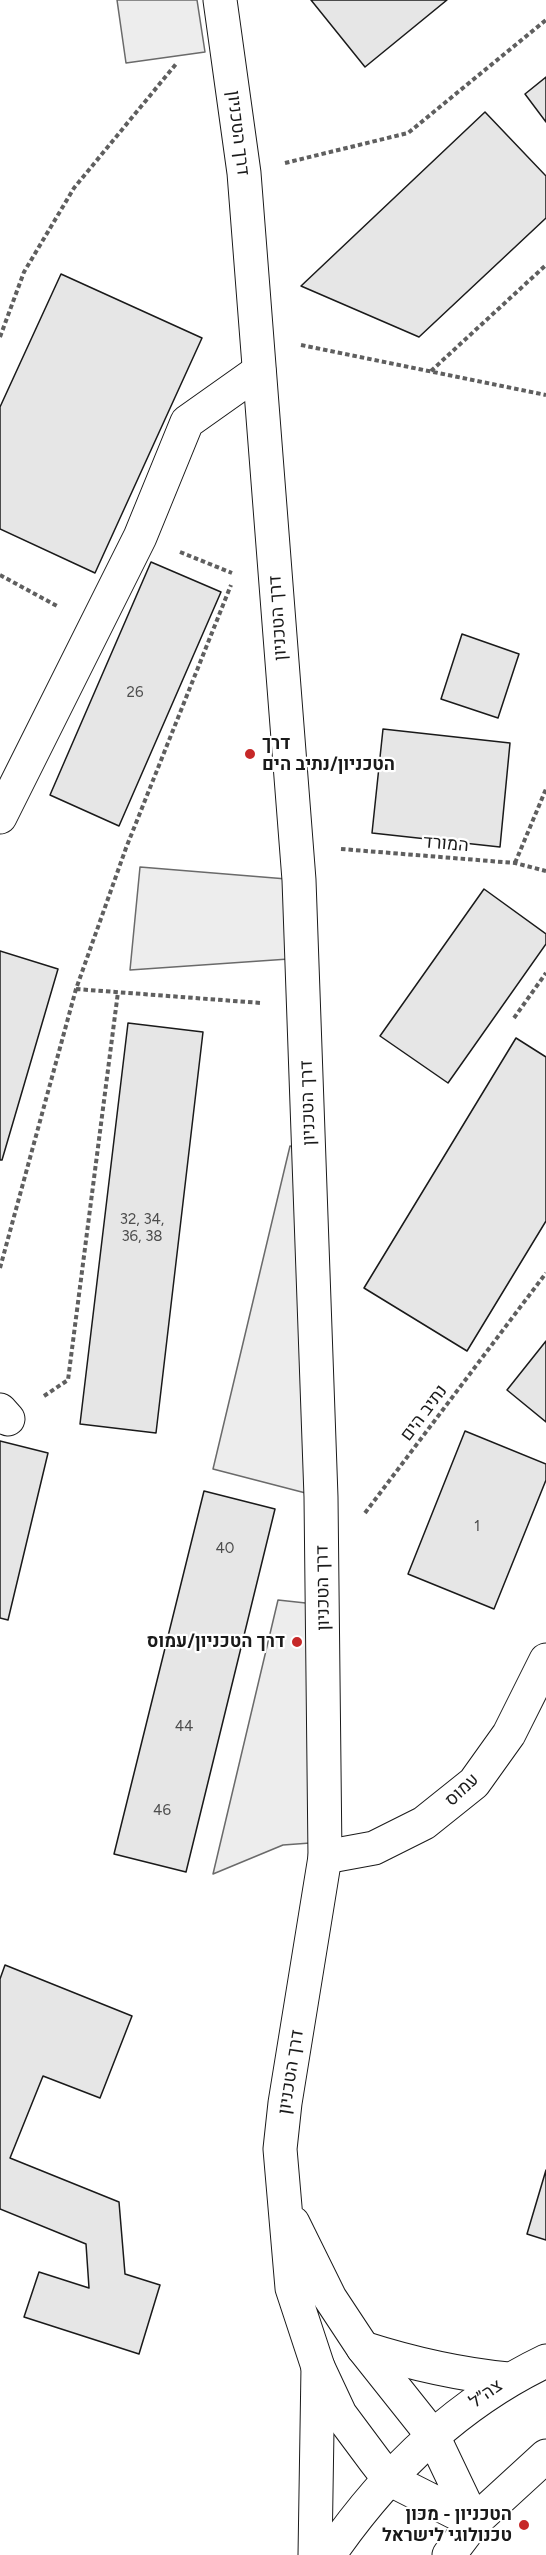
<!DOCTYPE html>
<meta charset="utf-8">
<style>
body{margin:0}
canvas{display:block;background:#fff}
</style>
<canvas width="546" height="2555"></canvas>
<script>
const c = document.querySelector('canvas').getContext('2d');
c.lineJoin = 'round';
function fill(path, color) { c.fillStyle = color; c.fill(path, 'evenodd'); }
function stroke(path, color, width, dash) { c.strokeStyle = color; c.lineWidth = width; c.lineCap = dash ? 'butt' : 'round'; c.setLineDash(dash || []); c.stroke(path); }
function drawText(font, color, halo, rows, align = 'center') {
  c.font = font + ' Figtree,Heebo,sans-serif'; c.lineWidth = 4.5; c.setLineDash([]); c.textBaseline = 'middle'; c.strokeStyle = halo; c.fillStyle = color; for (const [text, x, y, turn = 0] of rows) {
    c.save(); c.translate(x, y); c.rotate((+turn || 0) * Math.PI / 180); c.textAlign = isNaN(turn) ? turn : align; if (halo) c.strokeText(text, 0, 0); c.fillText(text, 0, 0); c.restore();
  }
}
const built = new Path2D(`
 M117 0H197L205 52 126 63Z
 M140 867 299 880 303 958 130 970Z
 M290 1146 309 1150 321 1497 213 1469Z
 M278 1600 324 1605V1842L283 1845 213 1874Z`);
fill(built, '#ededed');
stroke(built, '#6a6a6a', 1.5);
const building = new Path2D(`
 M311 0H447L365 67Z
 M546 77V122L525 94Z
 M485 112 546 176V218L419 337 301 286Z
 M61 274 202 338 95 573 0 529V407Z
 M151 562 221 592 119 826 50 795Z
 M462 634 519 654 498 718 441 699Z
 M383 729 510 743 500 847 372 833Z
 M484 889 546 934V944L448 1083 380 1036Z
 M0 951 58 969 2 1160H0Z
 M128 1023 203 1032 156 1433 80 1424Z
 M516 1038 546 1057V1221L467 1351 364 1288Z
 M546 1341V1422L507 1390Z
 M465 1431 546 1464V1480L494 1609 408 1574Z
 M0 1441 48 1453 8 1620 0 1618Z
 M204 1491 275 1509 186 1872 114 1854Z
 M5 1965 132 2016 100 2098 43 2076 10 2158 119 2202 125 2274 160 2285 139 2354 24 2317 39 2272 89 2288 86 2244 0 2209V1979Z
 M546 2170V2240L527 2234Z`);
fill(building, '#e6e6e6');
stroke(building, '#1a1a1a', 1.5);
const minor = new Path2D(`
 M0 817 140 537 187 422 259 371
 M0 1410 8 1419
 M325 1857 374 1848 424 1823 474 1783 509 1734 546 1660`);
const tertiary = new Path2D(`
 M220 0 244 173 299 880 321 1497 325 1857 285 2103 280 2149 292 2288 318 2367 340 2414 375 2461 389 2479 474 2522
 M293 2223 330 2298 363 2348 433 2436 474 2522`);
const secondary = new Path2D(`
 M363 2348C413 2364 456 2374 508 2379
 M315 2555 318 2367
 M329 2555C385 2474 456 2404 546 2361
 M449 2555 474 2522 546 2456`);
stroke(minor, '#1a1a1a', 35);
stroke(tertiary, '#1a1a1a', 35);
stroke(secondary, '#1a1a1a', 35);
stroke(new Path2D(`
 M285 163 408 133 546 20
 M0 337 24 272 74 188 176 64
 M301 345 546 395
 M431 371 546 265
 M180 552 232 573
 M0 575 57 606
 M341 849 515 863 546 871
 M515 863 546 789
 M76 989 261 1003
 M514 1018 546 973
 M0 1268 76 989 126 848 231 585
 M44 1396 68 1380 118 992
 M365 1513 546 1273`), '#5f5f5f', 4, [4.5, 3]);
stroke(minor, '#fff', 33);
stroke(tertiary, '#fff', 33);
stroke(secondary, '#fff', 33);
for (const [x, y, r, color] of [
 [250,754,6,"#c62828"],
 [297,1642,6,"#c62828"],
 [524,2525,6,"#c62828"]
]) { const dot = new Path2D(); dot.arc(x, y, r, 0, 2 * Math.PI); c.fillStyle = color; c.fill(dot); stroke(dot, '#fff', 2); }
drawText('15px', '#4d4d4d', null, [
 ["26",135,693],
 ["32, 34,",142,1220],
 ["36, 38",142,1237],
 ["1",477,1527],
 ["40",225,1549],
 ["44",184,1727],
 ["46",162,1811]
]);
drawText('18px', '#1a1a1a', '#fff', [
 ["דרך הטכניון",238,133,83],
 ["דרך הטכניון",278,618,-94],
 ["המורד",446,844,5],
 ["דרך הטכניון",308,1103,-92],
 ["נתיב הים",424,1413,-53],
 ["דרך הטכניון",323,1588,-91],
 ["עמוס",462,1790,-43],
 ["דרך הטכניון",291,2072,-81],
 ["צה״ל",486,2394,-35]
]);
drawText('bold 18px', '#1a1a1a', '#fff', [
 ["דרך",262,744,"left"],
 ["הטכניון/נתיב הים",262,765,"left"],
 ["דרך הטכניון/עמוס",285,1642],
 ["הטכניון - מכון",512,2515],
 ["טכנולוגי לישראל",512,2536]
], 'right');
</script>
